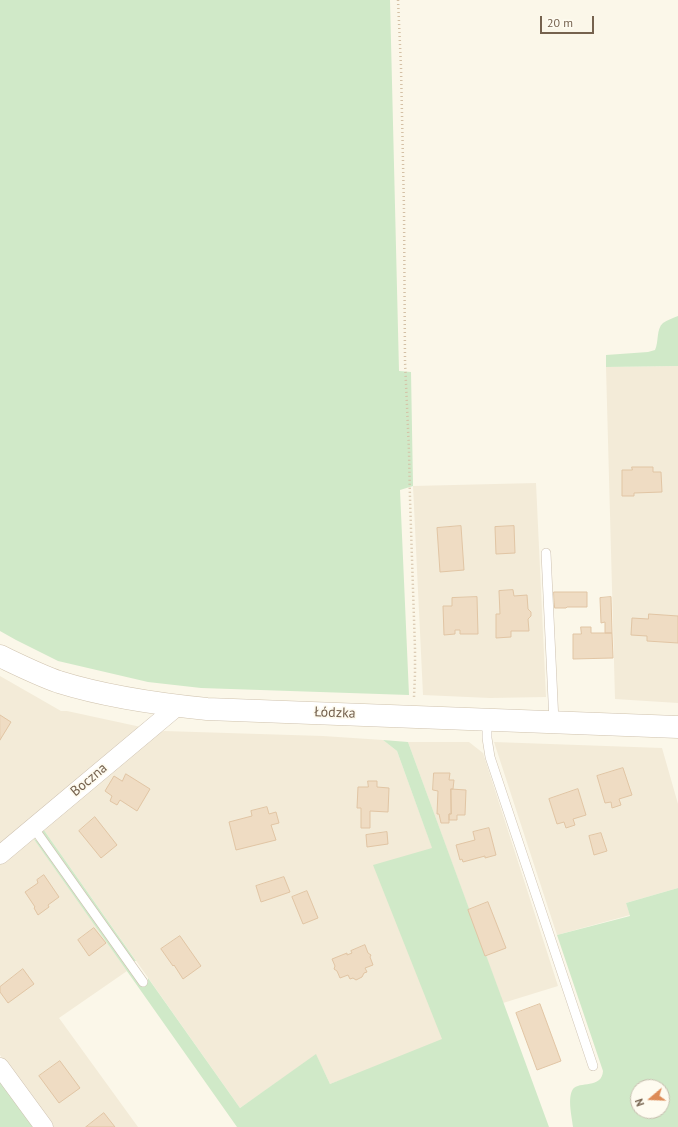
<!DOCTYPE html>
<meta charset="utf-8">
<style>
body{margin:0}
#map{position:relative;width:678px;height:1127px;overflow:hidden;background:#fbf7e9;font-family:"PT Sans",sans-serif}
canvas{display:block}
.north{position:absolute;left:630px;top:1079px;width:40px;height:40px;box-sizing:border-box;background:#fefbf0;border:1px solid #c7beaf;border-radius:50%;rotate:251deg;font-size:11px;font-weight:700;line-height:16px;text-align:center;color:#75624e}
.north::after{content:'';display:block;margin:auto;width:14px;height:18px;background:#dd8b57;clip-path:polygon(50% 0,100% 100%,50% 72%,0 100%)}
.scale{position:absolute;left:540px;top:16px;width:54px;height:18px;box-sizing:border-box;border:2px solid #75624e;border-top:0;padding-left:5px;font-size:12px;line-height:14px;white-space:nowrap;color:#75624e;-webkit-text-stroke:3px #fefbf0;paint-order:stroke}
</style>
<div id="map">
<canvas width="678" height="1127"></canvas>
<div class="north">N</div>
<div class="scale">20 m</div>
</div>
<script>
const c = document.querySelector('canvas').getContext('2d');
c.lineJoin = 'round';
function fill(path, color) { c.fillStyle = color; c.fill(path, 'evenodd'); }
function stroke(path, color, width, dash) { c.strokeStyle = color; c.lineWidth = width; c.lineCap = dash ? 'butt' : 'round'; c.setLineDash(dash || []); c.stroke(path); }
function drawText(font, color, halo, rows, align = 'center') {
  c.font = font + ' "PT Sans",sans-serif'; c.lineWidth = 3.5; c.setLineDash([]); c.textBaseline = 'middle'; c.strokeStyle = halo; c.fillStyle = color; for (const [text, x, y, turn = 0] of rows) {
    c.save(); c.translate(x, y); c.rotate((+turn || 0) * Math.PI / 180); c.textAlign = isNaN(turn) ? turn : align; if (halo) c.strokeText(text, 0, 0); c.fillText(text, 0, 0); c.restore();
  }
}
fill(new Path2D(`
 M678 366V703L615 699 606 367Z
 M536 483 546 697 490 698 423 695 413 486Z
 M0 676 61 711H67L141 727 0 845Z
 M164 731 323 736 383 740 397 751 496 1023 330 1084 316 1055 240 1108 41 826 155 734Z
 M408 742H469L483 753 558 986 503 1003Z
 M494 742 662 748 678 804V888L626 903 630 915 557 935Z
 M31 835 127 971 59 1018 138 1127H52L0 1055V860Z`), '#f3ebd8');
fill(new Path2D(`
 M0 0H390L399 371 411 372 413 486 400 490 409 695 201 688 148 682 58 661 16 640 0 631Z
 M678 316V366L606 367V355L648 352 655 350C659 342 656 329 663 323 667 320 673 318 678 316Z
 M383 740 408 742 549 1127H237L33 838 40 843 145 984 148 981V978L240 1108 316 1054 330 1084 442 1039 373 865 432 848 397 751Z
 M41 826 136 961H133L44 835 41 830Z
 M678 888V1127H573C572 1117 567 1098 573 1089 579 1081 602 1089 603 1071L557 935 630 916 626 903ZM638 1087H662V1111H638Z
 M0 1080 34 1127H0Z`), '#d0e9c8');
const building = new Path2D(`
 M632 467H653V472H661L662 492 634 493V496H622V470H632Z
 M461 526 464 570 440 572 437 528Z
 M514 526 515 553 496 554 495 527Z
 M513 590 514 596 527 595 528 609 531 612V616L528 619 529 631H511V637L496 638V614H500L499 591Z
 M554 592H587V607H567L566 608H555Z
 M477 597 478 634H460V630H455V634L444 635 443 606H452V598Z
 M611 597 612 633H605V622L601 623 600 598Z
 M649 614 678 616V643L647 641V636L631 635 632 618 648 619Z
 M581 627H591V633H612L613 658 573 659V634H581Z
 M0 715 11 722 0 740Z
 M623 768 632 795 619 799 621 805 612 808 611 802 605 803 597 776Z
 M434 773H450L449 780H454L453 789H451V814H449V823H441L439 814H437L438 791 433 790Z
 M126 774 150 789 137 811 120 800 117 805 110 801 112 796 105 791 114 776 122 781Z
 M368 781H377V787L389 788 388 812 370 811V828H361V808H357L358 787H368Z
 M451 789 466 790 465 815H457V820H449V814H451Z
 M578 789 586 815 573 819 575 825 566 828 564 822 557 824 549 799Z
 M267 807 269 814 276 812 279 823 271 825 276 840 236 850 229 822 252 816 251 811Z
 M95 817 117 845 101 858 79 831Z
 M489 828 496 855 485 858V856L463 862 462 859 460 860 456 845 475 840 473 832Z
 M387 832 388 844 367 847 366 835Z
 M601 833 607 851 594 855 589 836Z
 M44 875 59 897 48 905 49 907 38 915 34 908 35 907 25 892 38 883 37 880Z
 M284 877 290 892 261 902 256 886Z
 M307 891 318 918 303 924 292 897Z
 M488 902 506 948 485 956 468 910Z
 M94 928 106 943 89 956 78 940Z
 M180 936 201 966 183 979 174 965 173 966 161 949Z
 M365 945 368 953 371 955 370 957 373 965 365 968 367 972 364 973 362 977 356 980 353 978 350 979 348 975 340 978 337 971 334 969 335 966 332 959 347 953V955L352 953 351 951Z
 M23 969 34 984 8 1003 0 992V987Z
 M540 1004 561 1061 537 1070 516 1013Z
 M60 1061 80 1088 59 1103 39 1076Z
 M104 1113 115 1127H86Z`);
fill(building, '#efdcc3');
stroke(building, '#e1c5a4', 1);
const service = new Path2D(`
 M546 553 554 722
 M487 719V738L490 757 593 1066
 M33 827 143 982`);
const minor = new Path2D(`
 M0 855 178 706
 M0 1067 44 1127`);
const secondary = new Path2D(`
 M0 656C19 665 39 675 59 682 107 697 157 704 207 709L678 727`);
stroke(service, '#cdc1b0', 10);
stroke(minor, '#cdc1b0', 19);
stroke(secondary, '#cfc2ad', 23);
stroke(new Path2D(`
 M398 0 401 67 404 209 405 361 409 451 410 499 415 649V674L414 697`), '#d4c0a5', 2.5, [1, 3]);
stroke(service, '#fff', 9);
stroke(minor, '#fff', 18);
stroke(secondary, '#fff', 22);
drawText('14px', '#75624e', '#fefbf0', [
 ["Łódzka",335,713,2],
 ["Boczna",89,780,-40]
]);
</script>
